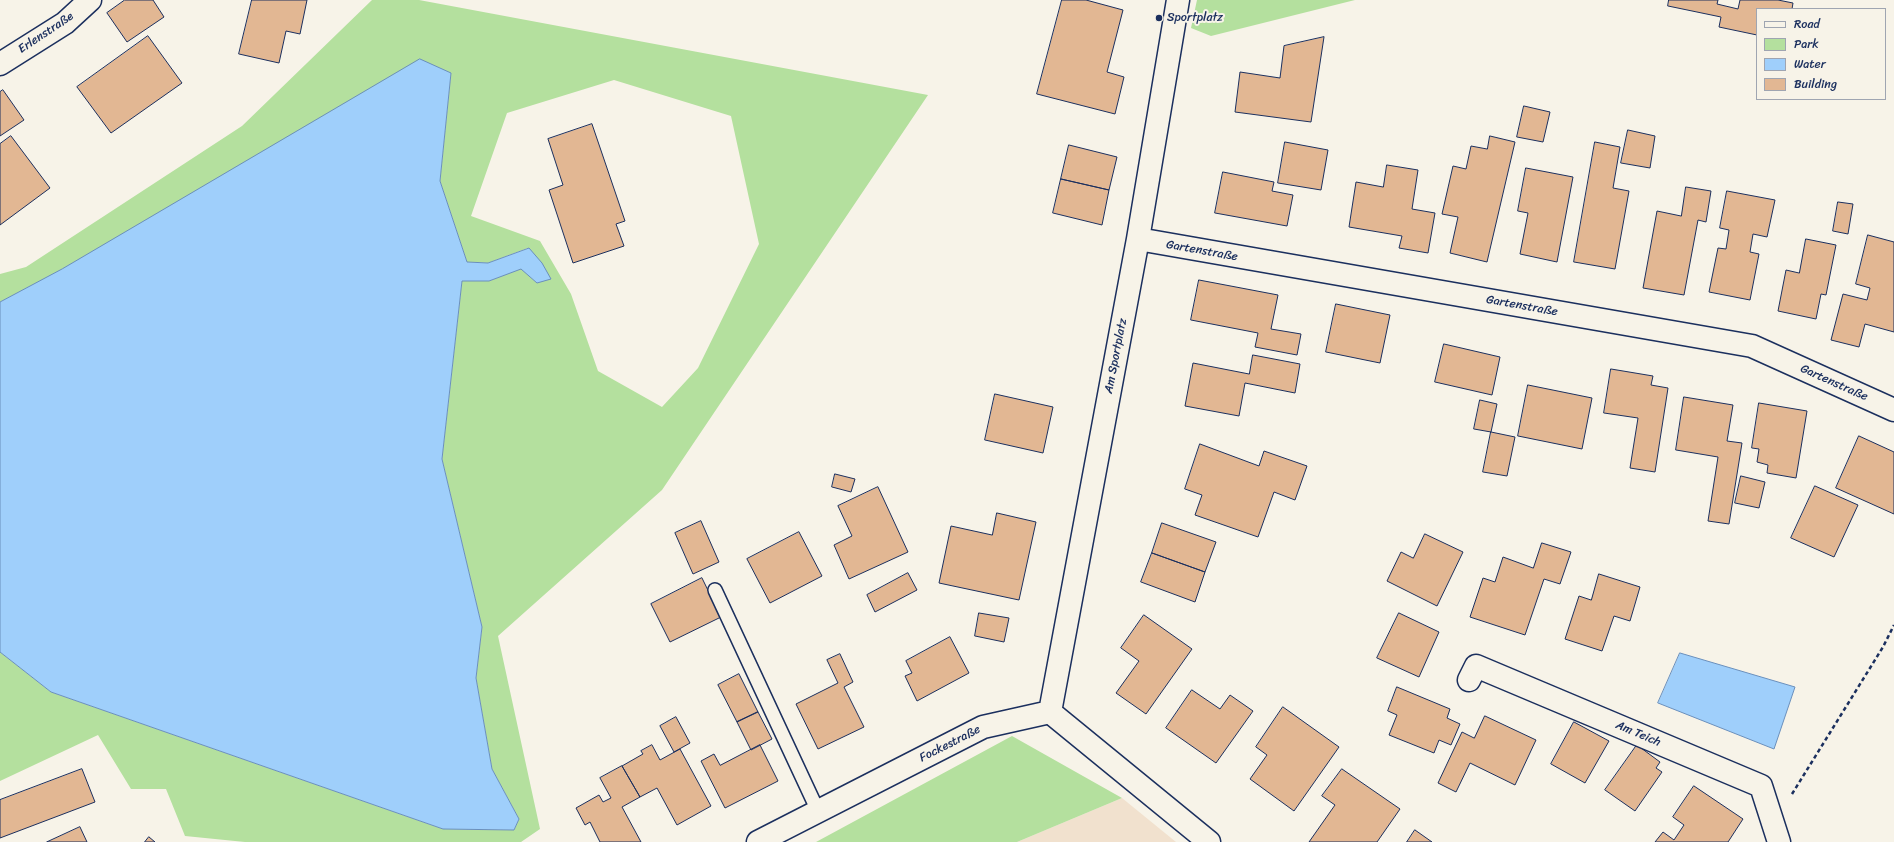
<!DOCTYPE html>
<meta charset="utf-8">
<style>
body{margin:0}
#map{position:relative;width:1894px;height:842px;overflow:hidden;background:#f7f3e8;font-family:Sriracha,sans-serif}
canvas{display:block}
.legend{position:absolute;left:1756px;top:8px;width:130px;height:92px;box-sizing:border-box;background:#f7f3e8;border:1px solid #9fa5b1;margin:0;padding:5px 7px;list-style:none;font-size:12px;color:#1b2f5e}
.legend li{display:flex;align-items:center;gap:8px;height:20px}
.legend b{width:20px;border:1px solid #9fa5b1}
</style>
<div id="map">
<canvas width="1894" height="842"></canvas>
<ul class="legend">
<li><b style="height:5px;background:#f7f3e8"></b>Road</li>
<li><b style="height:11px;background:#b4e09e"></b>Park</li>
<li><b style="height:11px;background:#9fcffb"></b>Water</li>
<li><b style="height:11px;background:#e2b793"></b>Building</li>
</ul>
</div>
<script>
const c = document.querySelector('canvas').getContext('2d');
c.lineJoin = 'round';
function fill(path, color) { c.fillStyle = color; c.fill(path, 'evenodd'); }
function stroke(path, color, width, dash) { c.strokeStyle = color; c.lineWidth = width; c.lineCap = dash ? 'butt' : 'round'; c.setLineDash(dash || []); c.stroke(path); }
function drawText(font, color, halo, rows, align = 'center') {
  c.font = font + ' Sriracha,sans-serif'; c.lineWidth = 4; c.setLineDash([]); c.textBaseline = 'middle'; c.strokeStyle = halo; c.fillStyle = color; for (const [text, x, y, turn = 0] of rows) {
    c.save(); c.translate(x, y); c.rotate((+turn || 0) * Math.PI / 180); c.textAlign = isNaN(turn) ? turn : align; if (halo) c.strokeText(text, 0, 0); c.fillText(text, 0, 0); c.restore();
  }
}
fill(new Path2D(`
 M1122 798 1176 842H1017Z`), '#f1e1ce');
fill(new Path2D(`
 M372 0H419L928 95 662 490 498 636 540 829 521 842H245L185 836 166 789H131L98 735 0 781V652L51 692 443 829 514 830 519 819 492 769 476 678 482 627 442 459 462 281H489L521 268 537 283 528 248 488 263 467 262 440 181 451 73 0 302V274L26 267 242 126ZM614 80 731 116 759 244 698 368 662 407 598 371 571 294 540 241 471 216 507 113Z
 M1197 0H1355L1211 36 1191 28Z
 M1012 736 1122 798 1017 842H816Z`), '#b4e09e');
const water = new Path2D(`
 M420 59 451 73 440 181 467 262 488 263 529 248 542 263 551 279 537 283 521 269 489 281H462L442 459 482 627 476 678 492 769 519 819 514 830 443 829 51 692 0 652V302L62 269Z
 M1680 653 1795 687 1774 749 1658 703Z`);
fill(water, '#9fcffb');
stroke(water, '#6a8fbc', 1);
const building = new Path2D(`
 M125 0H153L164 17 127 42 107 13Z
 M252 0H307L300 34 286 31 279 63 239 54Z
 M1062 0H1086L1123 10 1107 72 1124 77 1115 114 1037 94Z
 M1669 0H1718L1717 4 1738 9 1740 0H1778L1793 3 1792 9H1757V35L1719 27 1721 17 1668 6Z
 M148 36 182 83 111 133 77 87Z
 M1324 37 1311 122 1235 112 1240 72 1280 78 1284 46Z
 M3 90 24 120 0 136V92Z
 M1524 106 1550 112 1543 142 1517 137Z
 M592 124 625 221 616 224 624 246 573 263 549 190 563 185 548 139Z
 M1628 130 1655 136 1650 168 1621 163Z
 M11 136 50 188 0 225V144Z
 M1490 136 1515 142 1487 262 1450 253 1458 217 1442 214 1453 166 1466 169 1471 146 1487 149Z
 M1285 142 1328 150 1321 190 1278 183Z
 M1595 142 1620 147 1613 188 1629 191 1615 269 1574 262Z
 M1069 145 1117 157 1109 190 1061 179Z
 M1387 165 1418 170 1412 209 1435 213 1428 253 1399 248 1402 236 1349 227 1356 182 1383 187Z
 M1526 168 1573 177 1557 262 1520 254 1528 213 1518 211Z
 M1223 172 1274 182 1272 191 1293 195 1287 226 1215 213Z
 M1061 179 1109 190 1102 225 1053 213Z
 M1686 187 1711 191 1706 222 1698 220 1684 295 1643 288 1657 211 1681 216Z
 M1727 191 1775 200 1767 237 1753 234 1750 252 1759 254 1750 300 1709 292 1718 248 1726 249 1729 230 1720 228Z
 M1838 202 1853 204 1848 234 1833 231Z
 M1868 235 1894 242V332L1865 324 1859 347 1831 340 1843 294 1867 300 1870 288 1856 284Z
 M1806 239 1836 245 1826 295 1821 294 1816 319 1778 311 1786 270 1799 273Z
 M1199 280 1278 295 1271 329 1301 334 1297 355 1255 347 1258 333 1191 320Z
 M1336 304 1390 315 1380 363 1326 352Z
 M1444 344 1500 357 1492 395 1435 382Z
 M1253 355 1300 364 1295 393 1245 383 1239 416 1185 406 1193 363 1249 374Z
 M1611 369 1653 376 1651 385 1668 388 1655 472 1630 468 1638 418 1604 413Z
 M1528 385 1592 398 1582 449 1518 436Z
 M995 394 1053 407 1043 453 985 440Z
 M1684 397 1733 405 1727 441 1742 443 1729 524 1708 521 1718 457 1676 450Z
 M1480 400 1497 404 1491 432 1474 429Z
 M1759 403 1807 411 1796 478 1767 473 1768 465 1757 462 1759 449 1752 448Z
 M1491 432 1515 437 1507 476 1483 472Z
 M1859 436 1894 452V514L1836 488Z
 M1200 444 1259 466 1264 451 1307 466 1295 500 1274 492 1258 537 1195 515 1202 495 1185 489Z
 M835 474 855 479 851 492 832 487Z
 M1741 476 1765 482 1759 508 1735 503Z
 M1815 486 1858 505 1834 557 1791 538Z
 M878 487 908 552 849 579 834 545 852 536 838 506Z
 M997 513 1036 522 1019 600 939 583 951 526 992 535Z
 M701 521 719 562 693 574 675 533Z
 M1162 523 1216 542 1205 572 1152 553Z
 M799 532 822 576 770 603 747 559Z
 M1425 534 1463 552 1437 606 1387 581 1401 552 1413 558Z
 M1542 543 1571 552 1560 584 1544 579 1525 635 1470 617 1483 578 1495 582 1503 557 1533 568Z
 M1152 553 1205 572 1195 602 1141 582Z
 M908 573 917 590 875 612 867 595Z
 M1599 574 1640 587 1630 621 1614 616 1602 651 1565 639 1579 596 1591 600Z
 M702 578 721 617 670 642 651 604Z
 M979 613 1009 618 1004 642 975 636Z
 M1399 613 1439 632 1419 677 1377 658Z
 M1144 615 1192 649 1146 714 1116 693 1139 661 1121 648Z
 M950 637 969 673 917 701 905 676 912 673 906 661Z
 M840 654 853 682 844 687 864 727 818 749 796 704 838 683 827 660Z
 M739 674 758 712 737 722 718 685Z
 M1397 687 1450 709 1447 718 1460 724 1451 745 1439 740 1434 753 1389 735 1397 715 1388 711Z
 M1192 690 1220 709 1230 695 1253 711 1216 763 1166 728Z
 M1283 707 1339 747 1294 811 1250 779 1267 755 1256 747Z
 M758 712 772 739 751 750 737 722Z
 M1485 716 1536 740 1515 785 1470 763 1456 792 1438 783 1462 732 1474 738Z
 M676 717 690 743 674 752 660 726Z
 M1574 722 1609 741 1585 783 1551 764Z
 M652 745 660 760 680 749 711 806 677 825 657 788 640 797 622 766 643 754 641 751Z
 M760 745 778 781 725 808 701 761 714 754 720 765Z
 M1637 745 1660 762 1656 768 1662 772 1635 811 1605 790Z
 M622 766 640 797 622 807 641 842H600L590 822 585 825 576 808 599 795 603 802 611 798 600 778Z
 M82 769 95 802 0 838V800Z
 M1342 769 1400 809 1377 842H1309L1335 805 1322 796Z
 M1694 786 1743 819 1728 842H1655L1663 832 1674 840 1684 825 1673 817Z
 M80 827 87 842H47Z
 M1415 830 1432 842H1407Z
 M149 837 155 842H145Z`);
fill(building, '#e2b793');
stroke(building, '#1b2f5e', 1);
const lane = new Path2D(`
 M715 590 818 811`);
const street = new Path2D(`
 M0 64 65 23 90 0
 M1138 239 1752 346 1894 410
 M1469 680 1476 666 1761 786 1779 842
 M1050 712 1138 239 1178 0
 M1050 712 1209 842
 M758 842 983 727 1050 712`);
stroke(lane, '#1b2f5e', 16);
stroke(street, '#1b2f5e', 25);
stroke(new Path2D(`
 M1792 794 1883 647 1894 625`), '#1b2f5e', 2.5, [4, 3]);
stroke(lane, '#f7f3e8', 13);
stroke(street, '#f7f3e8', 22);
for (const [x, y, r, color] of [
 [1159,18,4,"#1b2f5e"]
]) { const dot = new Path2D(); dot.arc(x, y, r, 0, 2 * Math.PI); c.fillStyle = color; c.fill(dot); stroke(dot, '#f7f3e8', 1.5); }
drawText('12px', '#1b2f5e', '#f7f3e8', [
 ["Sportplatz",1167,18]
], 'left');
drawText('12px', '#1b2f5e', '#f7f3e8', [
 ["Erlenstraße",46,33,-34],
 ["Gartenstraße",1202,251,10],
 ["Gartenstraße",1522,306,10],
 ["Am Sportplatz",1116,356,-79],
 ["Gartenstraße",1834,383,24],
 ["Am Teich",1638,734,23],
 ["Fockestraße",950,744,-27]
]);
</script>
